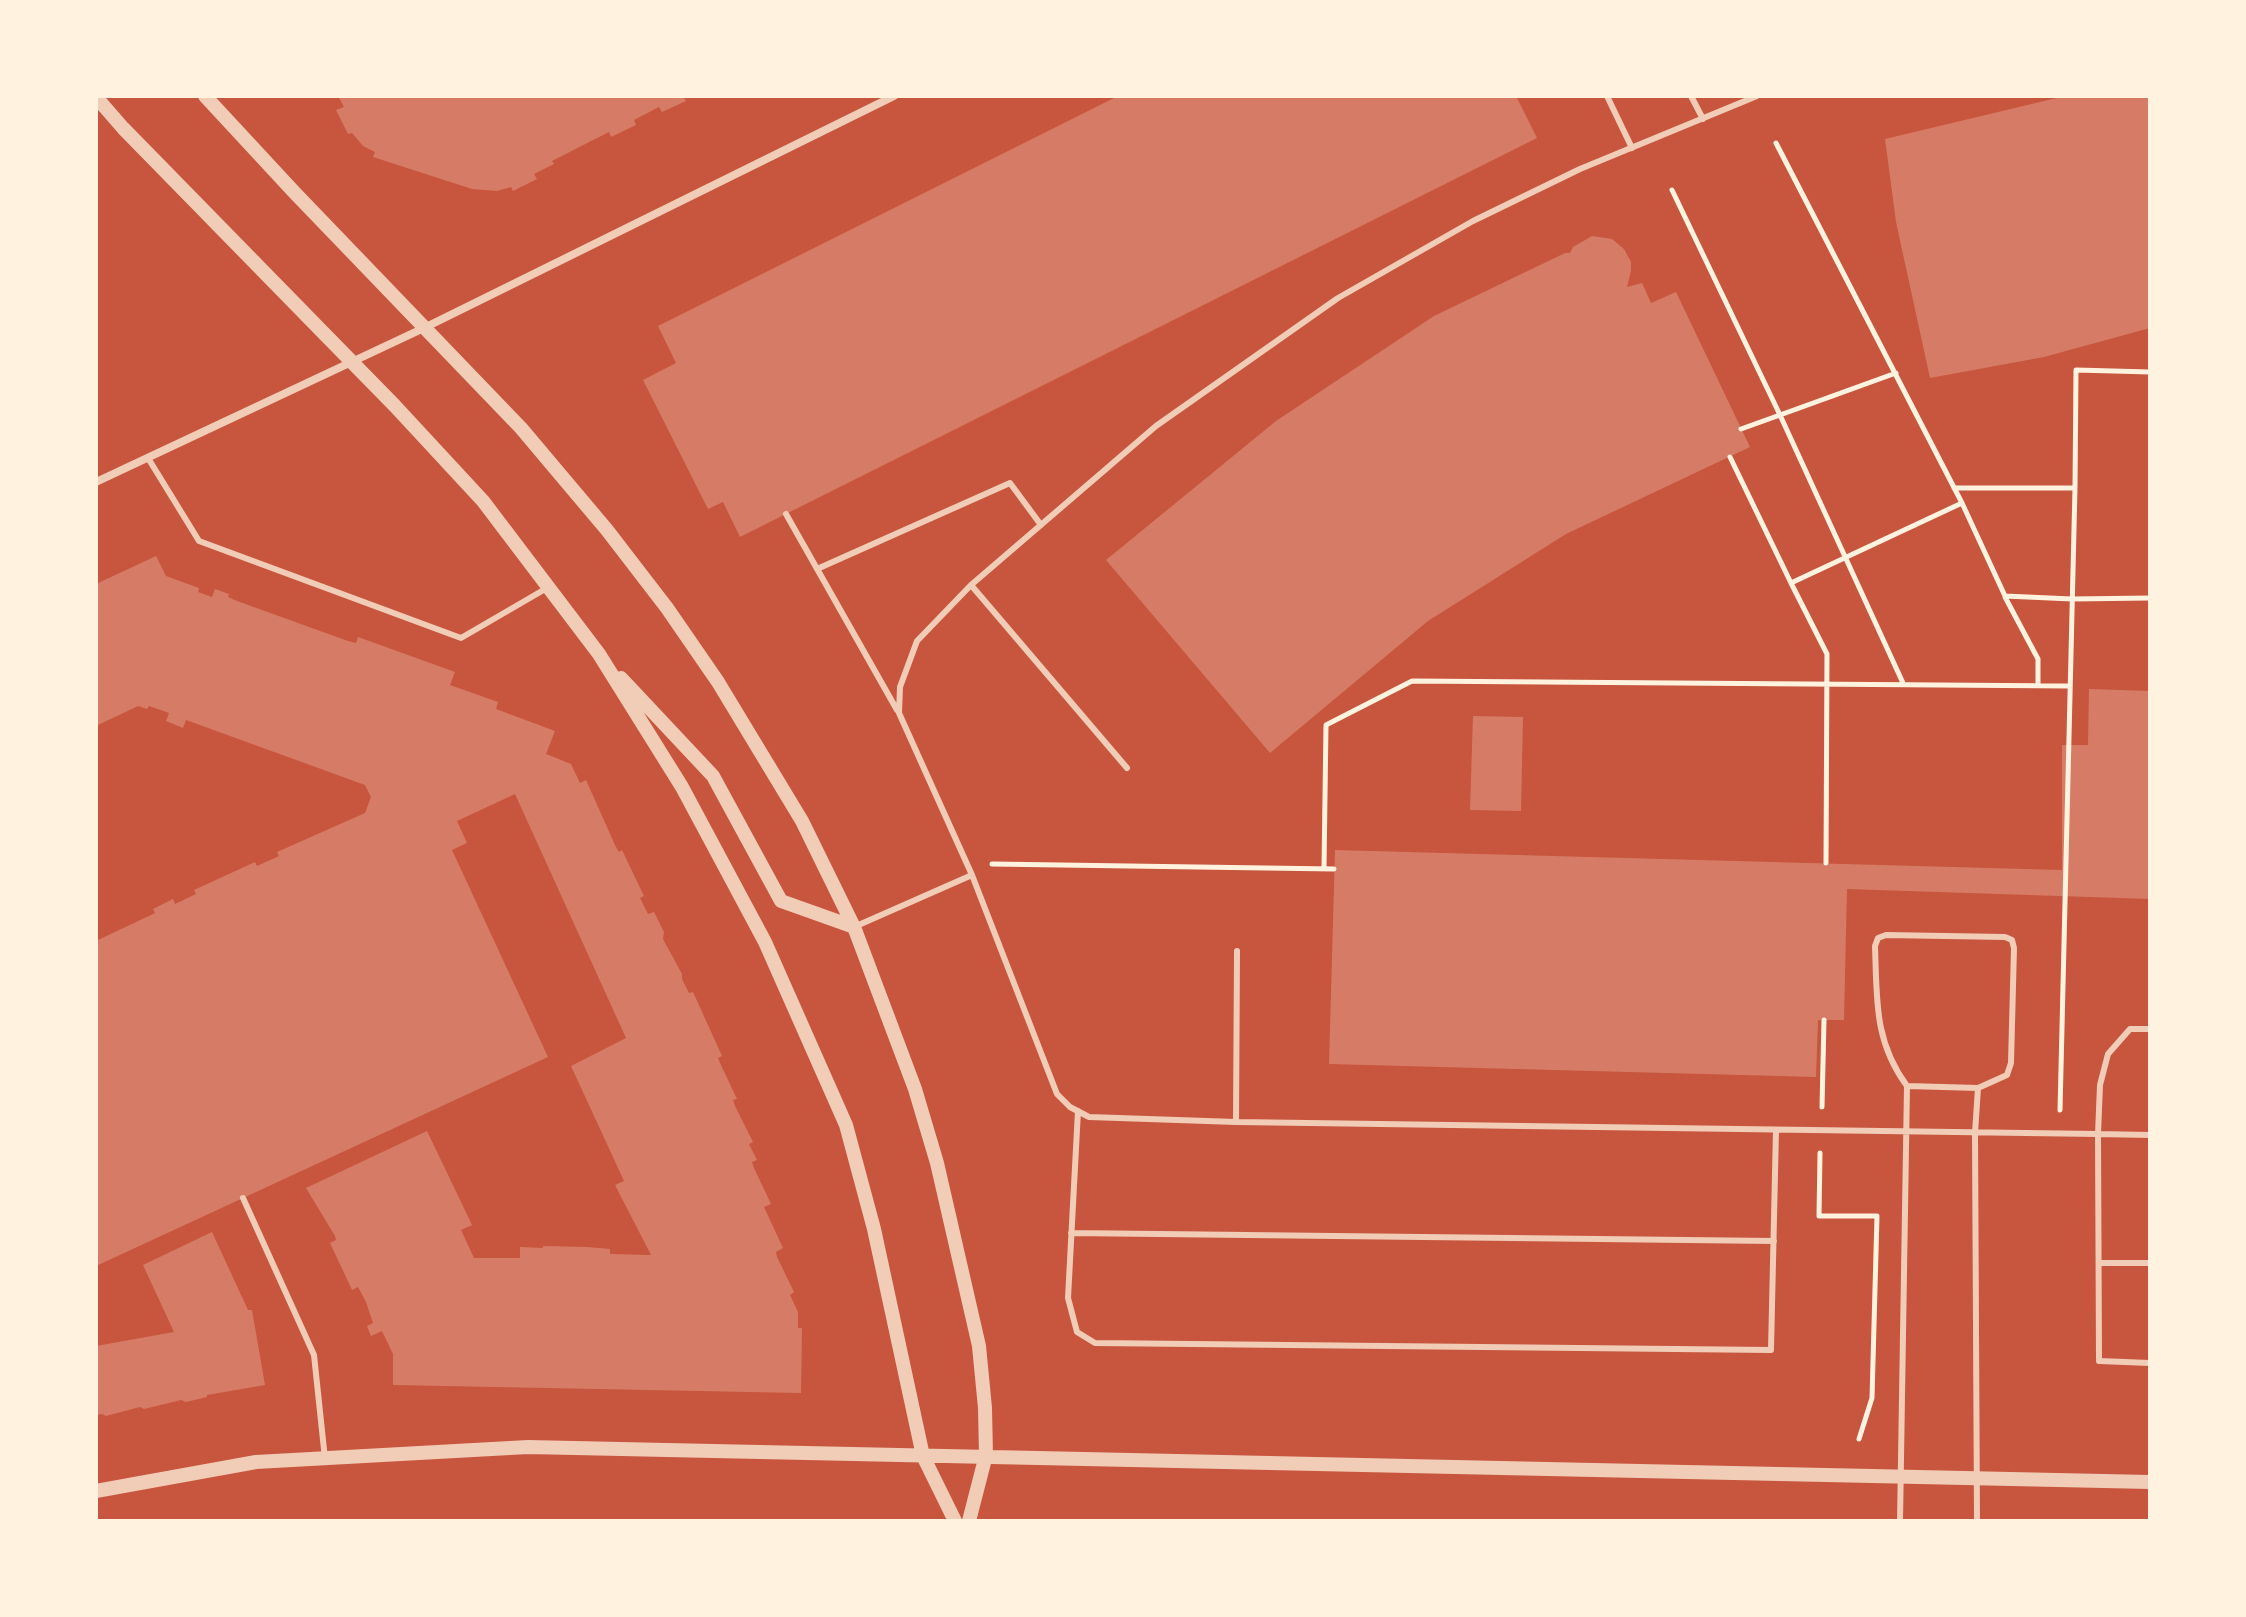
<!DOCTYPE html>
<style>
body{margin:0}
#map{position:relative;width:2246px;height:1617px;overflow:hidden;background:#c8553d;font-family:"Sofia Sans Condensed",sans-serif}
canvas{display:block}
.frame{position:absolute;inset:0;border:98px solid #fff3e0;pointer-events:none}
</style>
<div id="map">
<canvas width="2246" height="1617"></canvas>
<div class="frame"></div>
</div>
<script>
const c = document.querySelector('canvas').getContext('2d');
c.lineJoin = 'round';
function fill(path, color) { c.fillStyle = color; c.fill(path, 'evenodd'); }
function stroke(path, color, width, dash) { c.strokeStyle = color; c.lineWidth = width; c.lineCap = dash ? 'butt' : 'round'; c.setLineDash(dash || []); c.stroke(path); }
fill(new Path2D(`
 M338 96H683L686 101 662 112 659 107 634 120 636 125 611 137 609 132 552 161 554 164 534 174 537 179 513 191 511 187 497 191 472 189 373 157 375 152 363 146 352 133 348 134 336 110 344 107Z
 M1118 96H1516L1537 138 740 537 723 502 708 509 643 380 676 363 658 326Z
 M2150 96V328L2044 357 1930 378 1896 222 1885 139 2065 96Z
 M1592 236 1612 239 1624 249 1631 262V271L1627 287 1642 283 1651 303 1676 292 1750 447 1566 534 1428 621 1270 753 1106 560 1276 421 1434 316 1565 253H1570L1573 247Z
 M156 556 166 576 199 588 198 592 212 597 215 589 229 594 228 597 237 601 348 641 356 643 358 637 455 672 450 685 498 702 496 709 555 731 546 754 571 764 580 783 586 780 615 845 619 852 622 850 644 896 640 898 648 914 654 912 664 932 663 939 682 974V979L689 993 693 992 722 1056 718 1058 720 1063 737 1099 733 1100 735 1106 753 1142 749 1144 757 1160 752 1162 754 1168 771 1204 764 1207 783 1248 776 1252 777 1257 794 1292 790 1295 798 1312V1328H802L801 1393 393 1385V1354L382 1331 371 1336 367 1326 373 1323 366 1302 358 1287 352 1290 330 1243 336 1240 335 1236 306 1188 427 1131 472 1225 461 1230 474 1258H520V1247L543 1248V1246L587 1247 610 1249V1254L651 1255 615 1185 624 1181 571 1066 626 1038 515 794 457 821 467 843 452 850 548 1057 96 1266V935L98 940 155 913 153 909 173 899 175 904 196 894 194 890 255 862 257 866 279 856 277 852 365 813 371 797 365 785 186 720 183 728 166 721 169 713 149 706 147 709 138 706 96 726V584Z
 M2089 689 2150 691V899L1847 889 1844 1020H1818L1816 1077 1329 1064 1335 850 2062 870V745H2088Z
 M1473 716 1523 717 1521 811 1470 810Z
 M212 1232 248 1310H252L265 1385 207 1395V1397L186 1402 181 1400 144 1409 140 1407 106 1416 102 1414 96 1415V1346L174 1332 143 1265Z`), '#d67c66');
stroke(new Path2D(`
 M1776 143 1962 503
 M1672 190 1780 415 1741 429
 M1896 373 1780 415 1903 683
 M1730 457 1791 583
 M1954 488H2075L2060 1110
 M2075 488 2076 370 2150 372
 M2005 597 2038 659V685
 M1826 863 1827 654 1791 583 1962 503 2005 596 2072 599 2150 598
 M992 864 1334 869
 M1324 868 1326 725 1412 681 2070 686
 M1822 1107 1824 1020
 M1820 1153 1819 1216H1877L1872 1398 1859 1439`), '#fff3e0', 5);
stroke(new Path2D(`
 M1607 96 1632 148
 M1691 96 1703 119
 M148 458 199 541 461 638 547 588
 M786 514 897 710
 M817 569 1010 483 1041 525
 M971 585 1127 768
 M972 875 1057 1094 1070 1107 1089 1117 1236 1122 2098 1134 2100 1085 2108 1054 2130 1029H2150
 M854 927 972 875 899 713 900 687 917 641 971 585 1156 426 1338 298 1473 221 1580 169 1757 96
 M1907 1086 1978 1088
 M1078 1111 1068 1298 1077 1332 1095 1343 1771 1350 1776 1130
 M1236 1122 1237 951
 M2150 1135 2098 1134 2099 1361 2150 1363
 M243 1198 314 1355 325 1459
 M1071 1233 1774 1241
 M2099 1263H2150
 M1900 1521 1907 1086C1874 1041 1877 1000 1875 946L1878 938 1886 935 2005 937 2012 940 2014 948 2011 1063 2007 1075 1978 1088 1975 1133 1977 1521`), '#f1ccb7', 6);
stroke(new Path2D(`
 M96 482 424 328 894 96`), '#f1ccb7', 8);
stroke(new Path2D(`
 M205 96 294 192 521 428 607 530 667 608 718 682 802 821 854 927 915 1089 937 1163 979 1346 985 1408 986 1455 969 1521
 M96 97 123 128 395 406 483 501 599 654 682 787 765 942 846 1125 874 1229 923 1456 955 1521
 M621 678 713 776 781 901 854 927
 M96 1491 256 1462 528 1447 2150 1482`), '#f1ccb7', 14);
</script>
